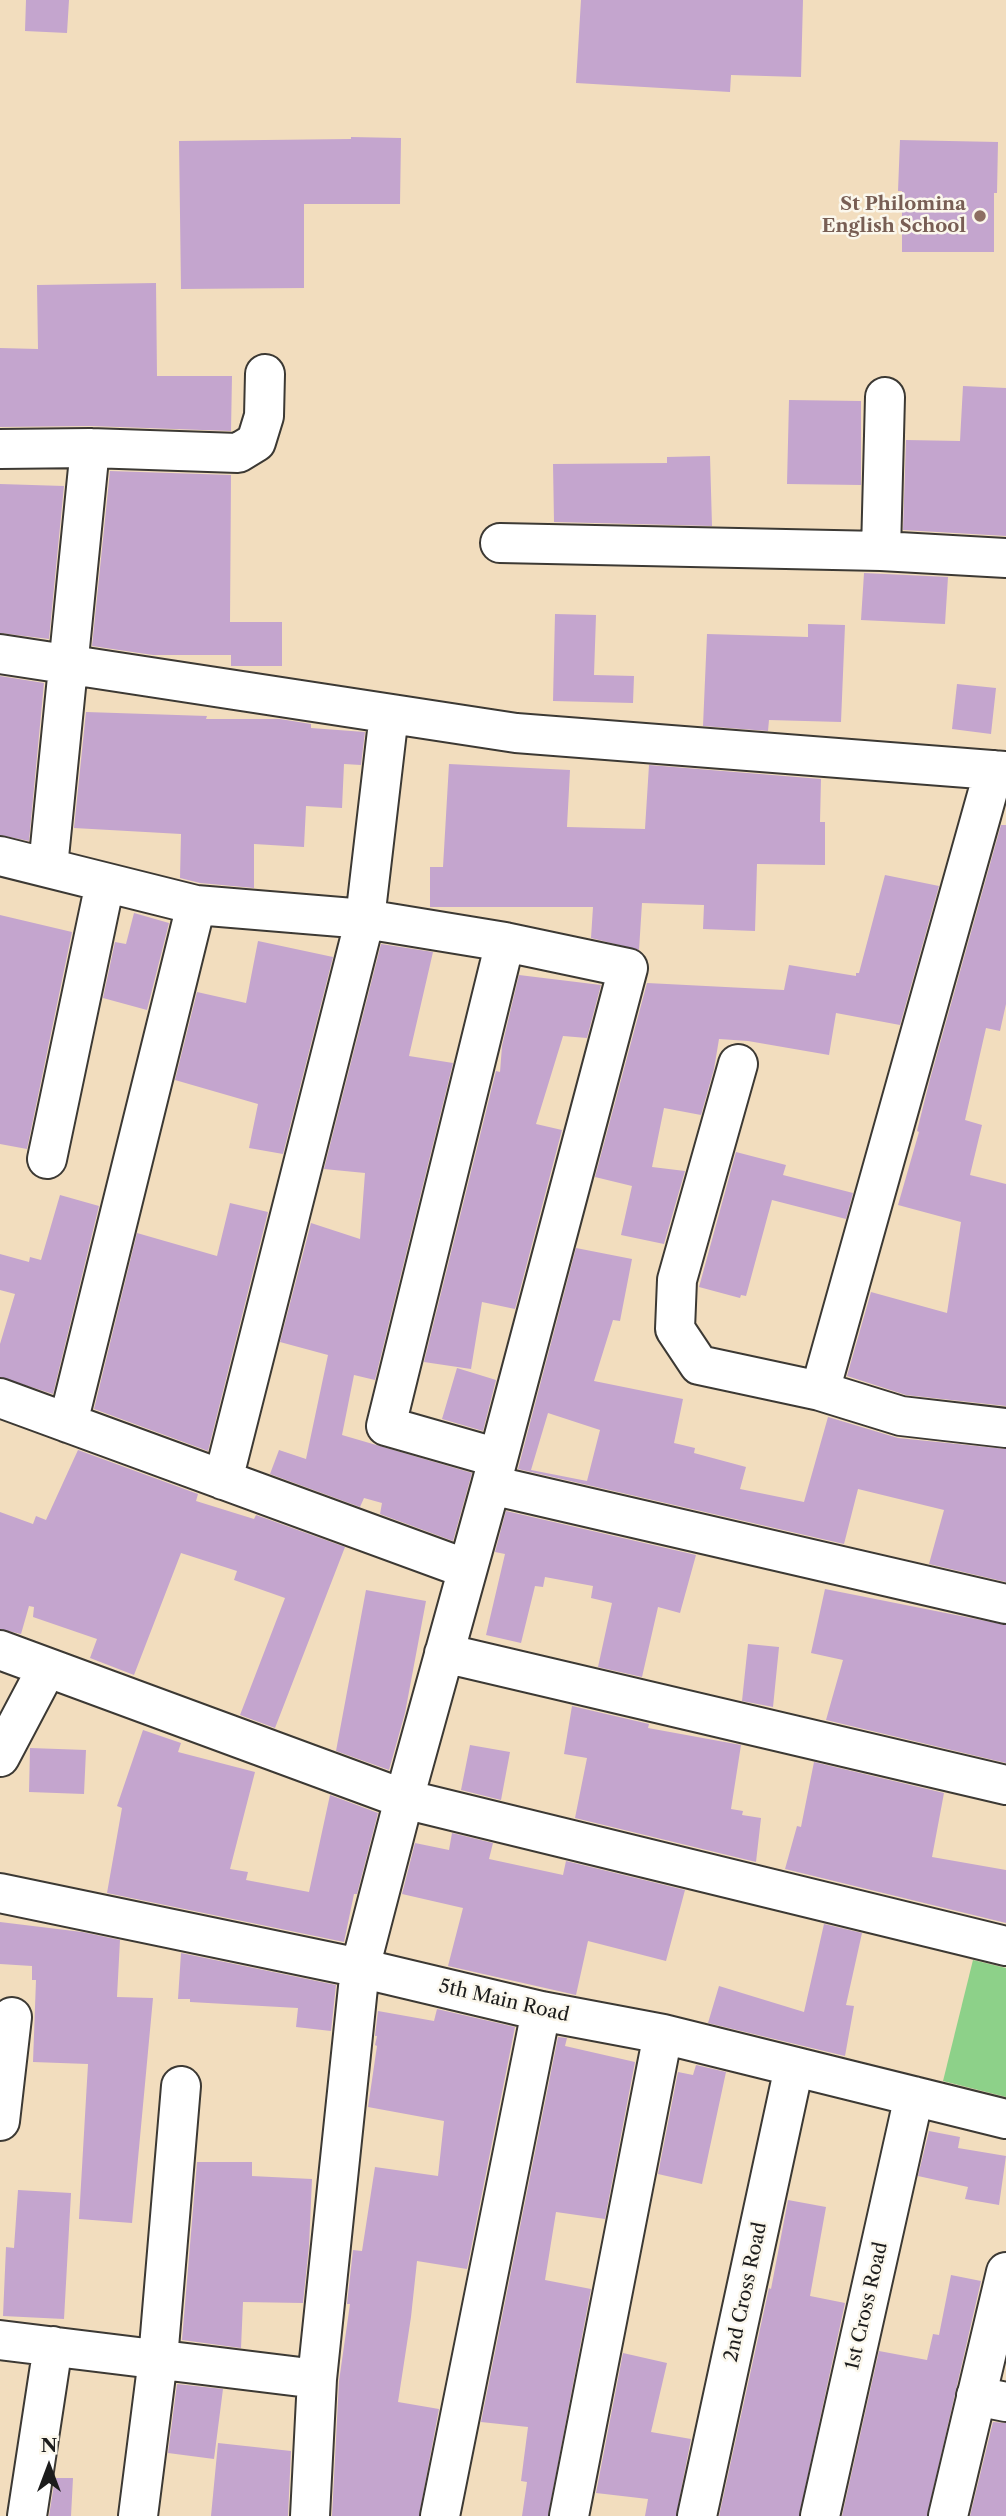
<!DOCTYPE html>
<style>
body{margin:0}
#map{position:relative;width:1006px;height:2516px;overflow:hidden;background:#f2ddbe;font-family:"Libre Caslon Text",serif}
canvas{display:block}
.north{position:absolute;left:14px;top:2432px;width:70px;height:70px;-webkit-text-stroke:5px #fbf7ec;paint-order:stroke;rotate:0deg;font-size:19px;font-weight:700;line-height:28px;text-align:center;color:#1c1c1c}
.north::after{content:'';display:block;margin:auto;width:24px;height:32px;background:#1c1c1c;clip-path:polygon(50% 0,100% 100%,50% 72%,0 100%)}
</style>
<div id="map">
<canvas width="1006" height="2516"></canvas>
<div class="north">N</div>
</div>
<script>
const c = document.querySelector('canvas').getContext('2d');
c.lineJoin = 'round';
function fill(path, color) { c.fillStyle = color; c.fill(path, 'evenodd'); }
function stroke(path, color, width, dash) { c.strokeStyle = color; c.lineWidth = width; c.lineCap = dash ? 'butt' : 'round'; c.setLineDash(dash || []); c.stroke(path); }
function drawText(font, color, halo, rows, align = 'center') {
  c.font = font + ' "Libre Caslon Text",serif'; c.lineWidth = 5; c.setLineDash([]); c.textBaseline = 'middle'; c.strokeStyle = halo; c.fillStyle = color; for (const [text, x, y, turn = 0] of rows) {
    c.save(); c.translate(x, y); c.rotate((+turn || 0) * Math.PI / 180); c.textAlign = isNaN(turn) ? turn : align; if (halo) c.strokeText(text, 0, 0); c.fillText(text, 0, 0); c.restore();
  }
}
fill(new Path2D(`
 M973 1960 1006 1968V2097L943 2081Z`), '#8dd189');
fill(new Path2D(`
 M26 0H69L67 33 25 31Z
 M581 0H803L801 77 731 75 730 92 576 83Z
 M351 137 401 138 400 204H304V288L181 289 179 141 351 139Z
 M900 140 998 142 997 193H994V252H902V191H898Z
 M156 283 157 376H232L231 431 90 426 0 427V348L38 349 37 285Z
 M963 386 1006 388V536L903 530 906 440 960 441Z
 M789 400 861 401V485L787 484Z
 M710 456 712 526 554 522 553 464 667 463V457Z
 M110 471 231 475 230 622H282V666H231V655H153L92 646Z
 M0 484 64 486 49 639 0 633Z
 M864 573 948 577 945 624 861 620Z
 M555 614 596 615 594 675 634 676 633 703 553 701Z
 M808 624 845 625 841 722 769 720 768 731 703 726 707 634 808 637Z
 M0 676 44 683 29 841 0 835Z
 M957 684 996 688 991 734 952 729Z
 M86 712 207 716 206 719H280L311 724V728L365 732 361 765 344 764 342 808 306 806 304 847 254 844V888L200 883 180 878 181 834 74 828Z
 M449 764 570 770 567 827 645 829 649 765 821 779 820 822H825V865L757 864 755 931 703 929 704 905 642 903 639 950 591 938 593 907H430V867H443Z
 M1001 825H1006V1004L1000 1031 986 1028 965 1120 982 1125 970 1175 1006 1184V1406L906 1395 847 1376 871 1292 947 1313 961 1222 898 1205 919 1132 917 1131 929 1083Z
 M885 875 939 886 900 1025 836 1013 829 1055 748 1041 719 1039 714 1069 701 1115 664 1108 652 1167 685 1171 664 1244 621 1235 632 1186 595 1177 647 983 784 990 789 965 856 976V973H859Z
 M134 913 169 923 147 1010 103 998 115 942 126 944Z
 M0 915 72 932 27 1149 0 1144Z
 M258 941 333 957 283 1154 249 1148 258 1104 175 1080 197 992 246 1003Z
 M381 944 433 952 409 1056 453 1063 375 1380 354 1375 342 1435 472 1473 453 1541 380 1514 382 1503 364 1498 360 1507 270 1474 279 1450 306 1459 328 1355 280 1342 311 1223 360 1239 365 1173 324 1169Z
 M519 975 601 985 587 1038 563 1036 536 1124 562 1130 515 1309 482 1302 471 1369 424 1362 496 1071 500 1072 502 1046Z
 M736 1152 786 1165 783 1175 853 1193 846 1219 772 1200 746 1296 741 1295 740 1298 699 1287Z
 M60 1195 99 1206 53 1394 0 1377V1344L15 1294 0 1290V1254L29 1262 30 1257 41 1260Z
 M230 1203 268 1212 208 1451 94 1409 137 1233 217 1256Z
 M576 1248 632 1259 620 1321 613 1320 594 1381 683 1399 674 1443 695 1448 694 1453 746 1467 740 1489 804 1502 828 1417 898 1438 1006 1449V1582L929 1564 944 1510 858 1489 844 1544 518 1469ZM548 1413 600 1430 587 1481 531 1470Z
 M457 1368 496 1380 483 1431 442 1419Z
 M78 1450 198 1494 196 1501 254 1519 256 1515 345 1547 275 1728 240 1715 285 1598 234 1580 237 1571 181 1553 134 1675 90 1658 97 1639 33 1617 34 1607 29 1606 21 1634 0 1629V1512L33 1524 36 1516 46 1520Z
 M506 1511 696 1555 680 1613 658 1607 642 1677 598 1667 612 1603 591 1598 593 1586 545 1577 543 1587 535 1586 521 1643 486 1635 505 1554 495 1552Z
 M825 1589 1006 1625V1763L826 1720 843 1660 811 1653Z
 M366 1590 426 1601 405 1713 389 1770 336 1751Z
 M748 1644 779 1647 773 1707 742 1701Z
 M572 1706 649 1724 648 1728 741 1745 731 1809 743 1811 742 1815 761 1818 756 1862 575 1818 587 1758 564 1754Z
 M143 1730 181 1743 178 1752 255 1772 230 1869 248 1872 246 1880 309 1892 330 1795 378 1813 357 1894H354L344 1942 107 1893 122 1808 117 1806Z
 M470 1745 510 1752 501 1800 461 1790Z
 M30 1748 86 1750 84 1794 29 1792Z
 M814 1762 944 1793 932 1857 1006 1870V1923L785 1869 797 1826 801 1827Z
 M452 1833 493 1843 489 1859 563 1875 566 1861 685 1890 666 1961 588 1941 576 1995 448 1966 463 1908 402 1894 415 1843 449 1850Z
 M0 1922 82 1932 120 1940 117 1997 153 1998 132 2223 79 2219 88 2064 33 2062 36 1980H32V1966L0 1964Z
 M824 1924 862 1933 846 2005 854 2006 845 2056 708 2023 719 1986 804 2012Z
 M181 1953 336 1985 331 2031 296 2027 298 2008 190 2002V1999H178Z
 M437 2009 515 2027 467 2269 417 2261 411 2317 398 2402 439 2409 419 2516H332L339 2381 350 2304H347L353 2250 362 2251 375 2167 438 2176 444 2121 368 2107 377 2046 375 2045 377 2036H375L378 2011 434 2021Z
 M558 2037 567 2038 565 2046 635 2062 605 2219 556 2212 545 2280 591 2289 548 2516H522L527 2482 521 2481 528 2427 481 2422Z
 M696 2065 726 2072 702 2184 658 2174 678 2072 693 2075Z
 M929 2131 960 2137 958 2148 1006 2156 999 2205 965 2199 968 2187 918 2176Z
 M197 2162H252V2176L312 2179 309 2246 303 2303 243 2302 241 2348 182 2340Z
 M18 2190 71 2193 64 2319 3 2316 6 2247 14 2248Z
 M788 2200 826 2207 810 2296 845 2303 799 2516H719L769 2288 771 2289Z
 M951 2275 981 2281 927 2516H842L879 2351 927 2360 933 2334 939 2335Z
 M623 2353 667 2363 651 2432 691 2439 676 2516H645L648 2499 596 2493Z
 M177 2384 223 2389 214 2459 168 2453Z
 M993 2422 1006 2423V2516H970Z
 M218 2443 291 2451 288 2516H211Z
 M55 2478H73L71 2516H49Z`), '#c4a5ce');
const street = new Path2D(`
 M0 449 90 448 238 453 256 442 264 416 265 374
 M500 543 881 551 1006 558
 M881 551 885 397
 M0 654 516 733 1006 771
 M0 856 196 905 365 919 505 942 628 968 491 1485 404 1799 360 1968 317 2379 310 2516
 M48 867 90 448
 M738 1064 677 1280 675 1329 699 1365 820 1391 901 1416 1006 1428
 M47 1159 105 883
 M820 1391 994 770
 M0 1398 467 1569
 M68 1423 196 905
 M498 1458 386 1426 505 942
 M223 1480 365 919 389 714
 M491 1485 1006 1604
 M0 1650 404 1799 1006 1946
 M444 1653 1006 1785
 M0 1757 47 1668
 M0 1893 360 1968 541 2011 663 2034 1006 2119
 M0 2121 12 2017
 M0 2340 317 2379
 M976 2396 1006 2402
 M27 2516 53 2346
 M138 2516 158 2359 181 2086
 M440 2516 541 2011
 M569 2516 663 2034
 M697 2516 794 2067
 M820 2516 914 2096`);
const secondary = new Path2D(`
 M948 2516 1006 2272`);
stroke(street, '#3c3934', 42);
stroke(secondary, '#3c3934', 42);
stroke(street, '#fff', 38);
stroke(secondary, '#fff', 38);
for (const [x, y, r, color] of [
 [980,216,7,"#8d6e63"]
]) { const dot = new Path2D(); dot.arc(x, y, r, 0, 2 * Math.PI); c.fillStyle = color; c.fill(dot); stroke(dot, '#fbf7ec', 2.5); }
drawText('bold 19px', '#785e54', '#fbf7ec', [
 ["St Philomina",966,205],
 ["English School",966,227]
], 'right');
drawText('19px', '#1c1c1c', '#fbf7ec', [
 ["5th Main Road",504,2001,13],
 ["2nd Cross Road",746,2292,-78],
 ["1st Cross Road",867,2306,-77]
]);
</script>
